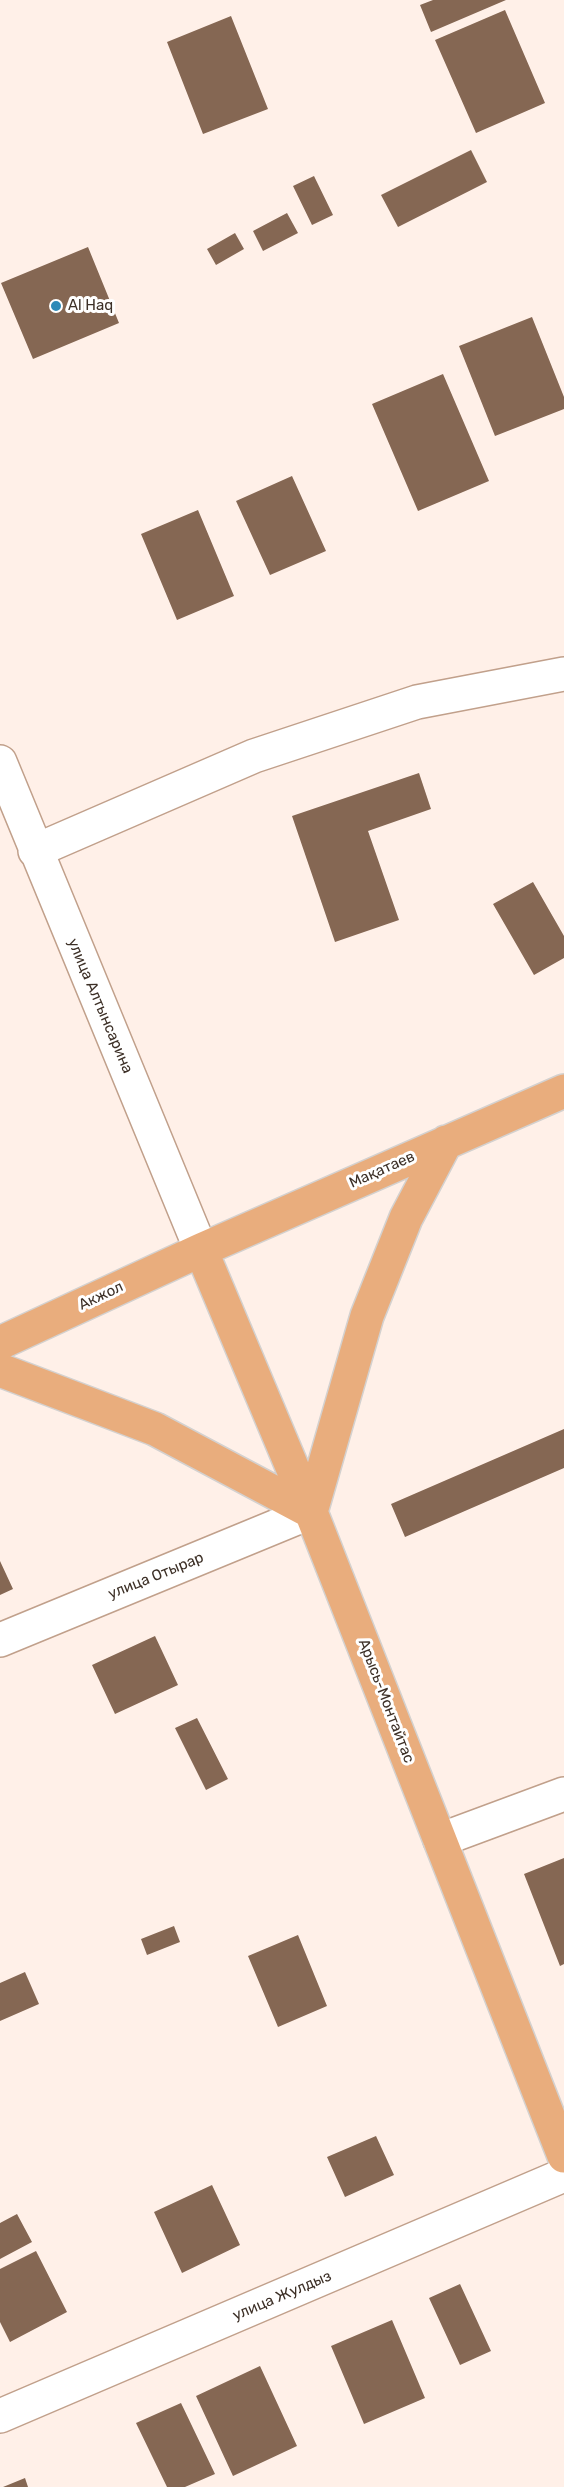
<!DOCTYPE html>
<meta charset="utf-8">
<style>
body{margin:0}
canvas{display:block;background:#fff0e8}
</style>
<canvas width="564" height="2487"></canvas>
<script>
const c = document.querySelector('canvas').getContext('2d');
c.lineJoin = 'round';
function fill(path, color) { c.fillStyle = color; c.fill(path, 'evenodd'); }
function stroke(path, color, width, dash) { c.strokeStyle = color; c.lineWidth = width; c.lineCap = dash ? 'butt' : 'round'; c.setLineDash(dash || []); c.stroke(path); }
function drawText(font, color, halo, rows, align = 'center') {
  c.font = font + ' Rubik,sans-serif'; c.lineWidth = 6; c.setLineDash([]); c.textBaseline = 'middle'; c.strokeStyle = halo; c.fillStyle = color; for (const [text, x, y, turn = 0] of rows) {
    c.save(); c.translate(x, y); c.rotate((+turn || 0) * Math.PI / 180); c.textAlign = isNaN(turn) ? turn : align; if (halo) c.strokeText(text, 0, 0); c.fillText(text, 0, 0); c.restore();
  }
}
fill(new Path2D(`
 M433 0H506L431 32 420 5Z
 M505 10 545 103 476 133 435 40Z
 M231 16 268 109 203 134 167 42Z
 M471 150 487 182 398 227 381 195Z
 M314 176 333 215 312 225 293 186Z
 M287 213 298 233 263 251 253 231Z
 M235 233 244 249 216 265 207 249Z
 M88 247 119 323 33 359 1 283Z
 M532 317 564 397V409L495 436 459 346Z
 M443 374 489 481 418 511 372 404Z
 M292 476 326 551 270 575 236 501Z
 M198 510 234 596 177 620 141 534Z
 M419 773 431 809 368 831 399 920 335 942 292 816Z
 M533 882 564 936V958L534 975 493 904Z
 M564 1429V1468L405 1537 391 1504Z
 M0 1561 13 1589 0 1595Z
 M155 1636 178 1685 115 1714 92 1665Z
 M197 1718 228 1779 206 1790 175 1728Z
 M564 1858V1964L560 1966 524 1874Z
 M174 1926 180 1942 147 1955 141 1939Z
 M298 1935 327 2006 278 2027 248 1956Z
 M25 1972 39 2004 0 2021V1983Z
 M376 2136 394 2175 345 2197 327 2157Z
 M212 2185 240 2245 182 2273 154 2212Z
 M17 2214 32 2242 0 2259V2223Z
 M36 2251 67 2312 10 2342 0 2322V2269Z
 M460 2284 491 2351 460 2365 429 2298Z
 M392 2320 425 2398 364 2424 331 2346Z
 M260 2366 297 2446 233 2476 196 2396Z
 M181 2403 215 2474 185 2487H167L136 2423Z
 M25 2478 28 2487H3Z`), '#856753');
const minor = new Path2D(`
 M0 762 201 1250
 M35 851 254 756 417 702 564 674
 M0 1640 311 1512
 M440 1840 564 1794
 M0 2416 564 2175`);
const major = new Path2D(`
 M201 1250 311 1512 564 2156
 M0 1343 201 1250 564 1091
 M0 1370 155 1429 311 1512 367 1316 406 1218 446 1142`);
stroke(minor, '#c1a08b', 36);
stroke(major, '#d4d1cf', 36);
stroke(minor, '#fff', 33);
stroke(major, '#e9ad7d', 33);
for (const [x, y, r, color] of [
 [56,306,6,"#2e8ab7"]
]) { const dot = new Path2D(); dot.arc(x, y, r, 0, 2 * Math.PI); c.fillStyle = color; c.fill(dot); stroke(dot, '#fff', 2); }
drawText('15px', '#3d3027', '#fff', [
 ["Al Haq",68,306]
], 'left');
drawText('15px', '#3d3027', '#fff', [
 ["улица Алтынсарина",100,1006,67],
 ["Мақатаев",382,1170,-24],
 ["Акжол",101,1296,-25],
 ["улица Отырар",156,1576,-22],
 ["Арысь-Монтайтас",386,1701,69],
 ["улица Жулдыз",282,2296,-23]
]);
</script>
